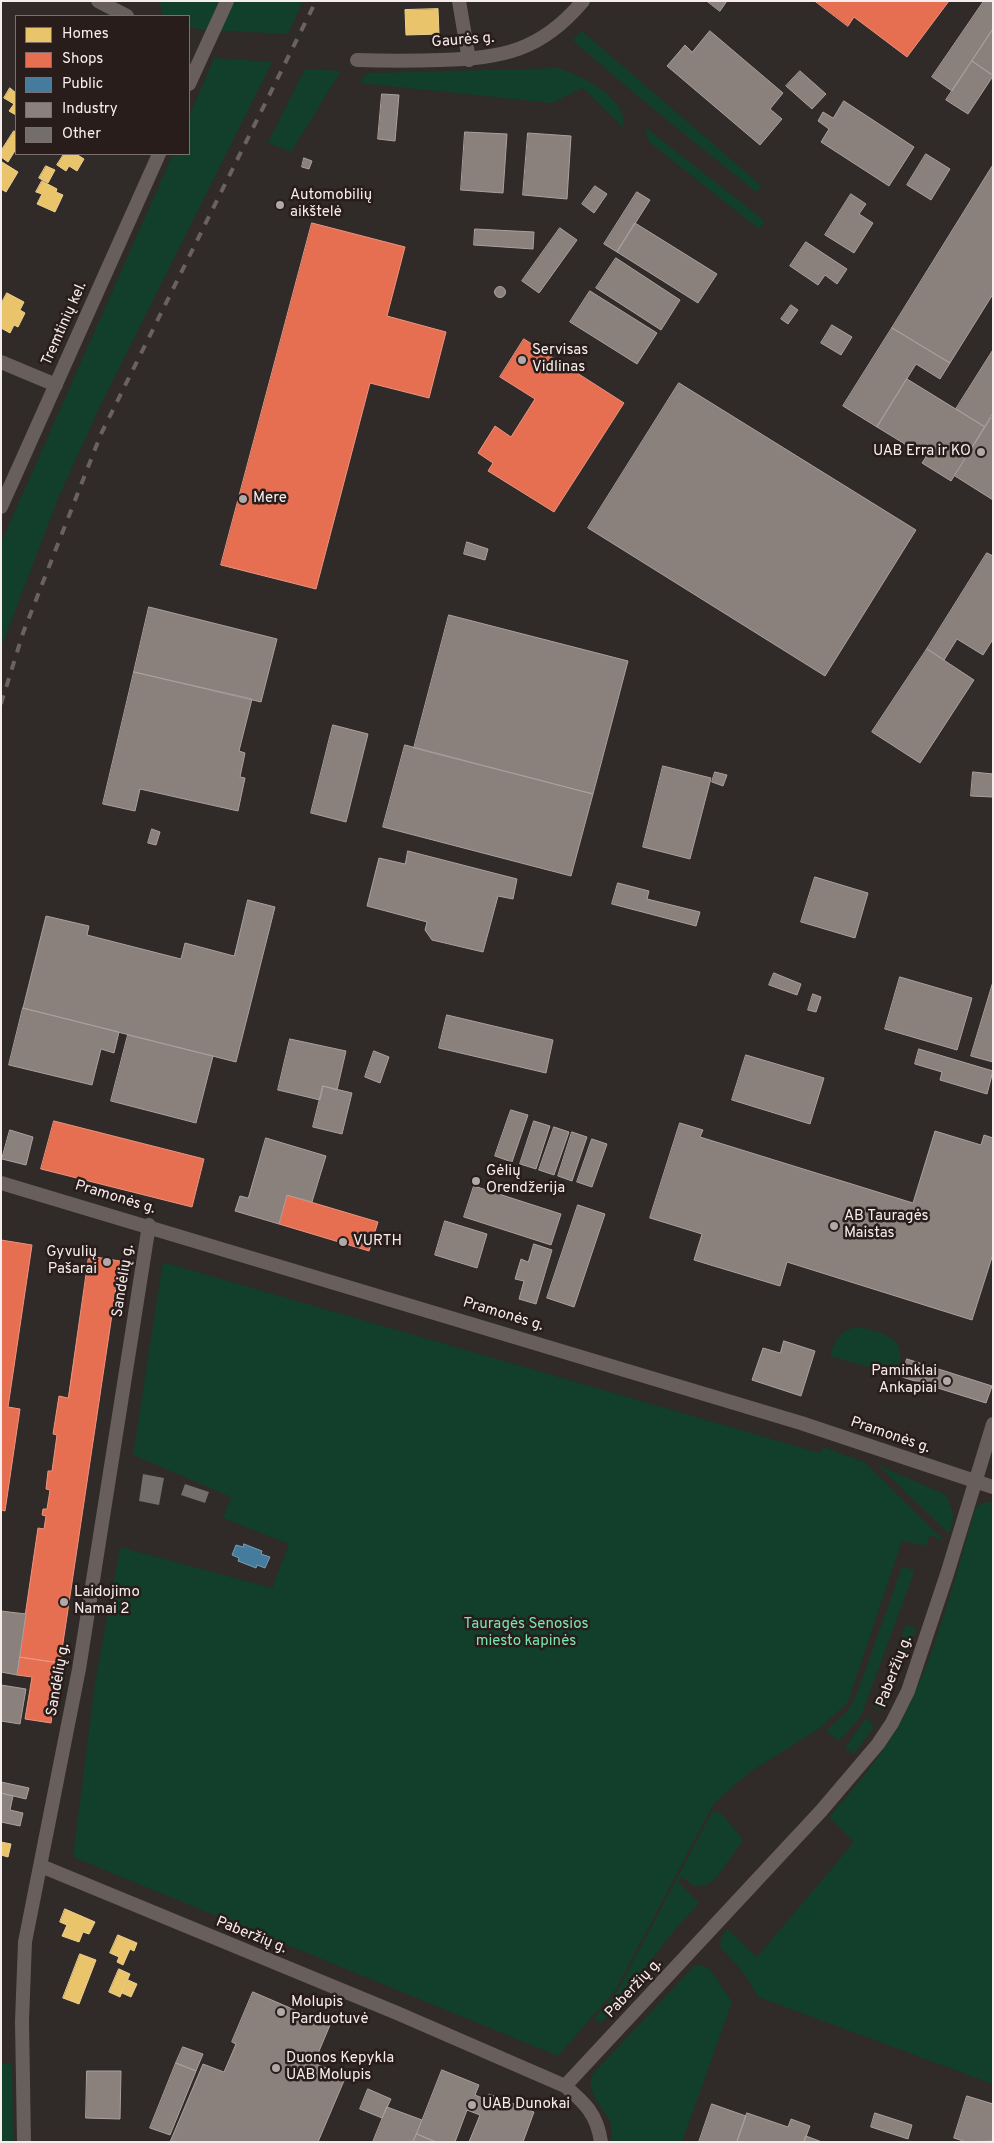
<!DOCTYPE html>
<meta charset="utf-8">
<style>
body{margin:0}
#map{position:relative;width:994px;height:2143px;overflow:hidden;background:#302a28;font-family:Overpass,sans-serif}
canvas{display:block}
.frame{position:absolute;inset:0;border:2px solid #f6edec;pointer-events:none}
.legend{position:absolute;left:15px;top:15px;width:175px;height:140px;box-sizing:border-box;background:#291d1b;border:1px solid #7b706f;margin:0;padding:6px 9px;list-style:none;font-size:15px;color:#f6edec}
.legend li{display:flex;align-items:center;gap:10px;height:25px}
.legend b{width:25px;border:1px solid #7b706f}
</style>
<div id="map">
<canvas width="994" height="2143"></canvas>
<div class="frame"></div>
<ul class="legend">
<li><b style="height:14px;background:#e9c46a"></b>Homes</li>
<li><b style="height:14px;background:#e76f51"></b>Shops</li>
<li><b style="height:14px;background:#457b9d"></b>Public</li>
<li><b style="height:14px;background:#8a817c"></b>Industry</li>
<li><b style="height:14px;background:#736d6b"></b>Other</li>
</ul>
</div>
<script>
const c = document.querySelector('canvas').getContext('2d');
c.lineJoin = 'round';
function fill(path, color) { c.fillStyle = color; c.fill(path, 'evenodd'); }
function stroke(path, color, width, dash) { c.strokeStyle = color; c.lineWidth = width; c.lineCap = dash ? 'butt' : 'round'; c.setLineDash(dash || []); c.stroke(path); }
function drawText(font, color, halo, rows, align = 'center') {
  c.font = font + ' Overpass,sans-serif'; c.lineWidth = 5; c.setLineDash([]); c.textBaseline = 'middle'; c.strokeStyle = halo; c.fillStyle = color; for (const [text, x, y, turn = 0] of rows) {
    c.save(); c.translate(x, y); c.rotate((+turn || 0) * Math.PI / 180); c.textAlign = isNaN(turn) ? turn : align; if (halo) c.strokeText(text, 0, 0); c.fillText(text, 0, 0); c.restore();
  }
}
fill(new Path2D(`
 M159 1H303L288 34 203 30 189 27V16H163Z
 M582 31 762 186 756 192 641 99 572 40Z
 M214 58 272 62 99 408 57 501 1 648V543L173 154H189V117Z
 M559 68C581 76 630 99 623 127L583 88 552 103 360 83 364 76 370 73Z
 M305 69 341 71 291 152 268 143Z
 M645 127 765 221 759 229 649 142Z
 M163 1262 820 1453 823 1447 864 1462 946 1542 930 1535 926 1546 902 1541 848 1702 820 1728 750 1772 714 1803 616 1989 558 2056 73 1857 95 1683 120 1547 272 1588 289 1544 223 1518 231 1497 133 1455Z
 M860 1327C891 1336 909 1338 896 1375L830 1356C836 1338 841 1329 860 1327Z
 M878 1465 946 1495 954 1516 949 1534Z
 M988 1502 993 1503V2084L758 1997 744 1973 720 1947 721 1939 727 1929 757 1957 854 1842 829 1817C856 1785 885 1753 904 1716 936 1653 955 1577 975 1510L978 1505Z
 M902 1567 915 1570 861 1716 839 1741 826 1731 849 1709 857 1693Z
 M906 1624 916 1629 886 1707 879 1710 874 1707 890 1674Z
 M866 1718 872 1723 873 1728 854 1754 845 1748Z
 M715 1811 723 1815 743 1840 717 1877 707 1885 694 1886 681 1876 678 1882 699 1903 674 1931 601 2024 594 2018 618 1990 712 1812Z
 M701 1965 710 1969 732 2002 682 2142H612C612 2136 612 2127 610 2122 603 2105 586 2096 592 2075L694 1966Z
 M12 2063 13 2142H1V2064Z`), '#113f2b');
const homes = new Path2D(`
 M438 9 439 34 406 35 405 10Z
 M10 88 16 93V115L9 111 14 104 4 98Z
 M14 131 16 132V149L8 162 1 157V151Z
 M64 154H76L84 159 77 171 69 166 66 171 57 165Z
 M2 162 18 172 6 192 1 189Z
 M46 166 55 170 48 183 39 178Z
 M42 181 57 189 56 192 63 195 55 212 37 204 42 194 36 192Z
 M7 293 24 302 20 310 25 313 18 327 14 325 10 333 1 328V304Z
 M1 1842 11 1844 8 1857 1 1855Z
 M65 1909 95 1922 89 1934 83 1932 79 1942 62 1936 67 1925 60 1922Z
 M118 1935 137 1943 134 1951 130 1949 123 1965 117 1962 119 1957 110 1953Z
 M80 1954 96 1960 79 2004 63 1998Z
 M119 1969 130 1974 120 1997 109 1992Z
 M128 1980 137 1984 131 1997 122 1993Z`);
fill(homes, '#e9c46a');
stroke(homes, '#edd091', 1);
const shops = new Path2D(`
 M815 1H949L907 57 854 17 848 26Z
 M312 223 405 247 387 316 446 332 429 398 370 383 316 589 221 565Z
 M524 339 624 403 554 512 488 471 493 463 478 453 495 426 511 437 535 399 500 377Z
 M54 1121 204 1159 192 1207 41 1169Z
 M287 1195 378 1222 369 1251 279 1224Z
 M1 1240 32 1245 8 1407 20 1409 5 1511 1 1510Z
 M89 1256 120 1261 60 1663 19 1657 38 1528 44 1529 46 1516 42 1515 43 1509H47L50 1490 46 1489 48 1471H52L57 1435 53 1434 59 1396 68 1398Z
 M19 1657 60 1663 51 1723 25 1719 32 1677 17 1675Z`);
fill(shops, '#e76f51');
stroke(shops, '#ec9580', 1);
const public = new Path2D(`
 M244 1544 262 1551 261 1554 270 1557 265 1568 257 1565 256 1568 238 1561 239 1558 232 1555 236 1545 243 1547Z`);
fill(public, '#457b9d');
stroke(public, '#7a9db5', 1);
const industry = new Path2D(`
 M707 1H727L720 11Z
 M984 1H993V29L952 91 932 77Z
 M993 29V75L972 61Z
 M710 31 783 93 770 109 782 119 760 145 667 66 685 45 692 52Z
 M972 61 993 76 968 114 946 100Z
 M800 71 826 94 812 109 786 86Z
 M382 94 399 95 395 141 378 139Z
 M844 101 914 147 889 186 821 142 829 129 818 121 823 112 833 118Z
 M465 132 507 134 503 193 461 190Z
 M528 133 571 136 567 199 523 195Z
 M926 154 950 169 931 200 907 185Z
 M304 158 312 161 309 169 302 167Z
 M993 165V294L950 363 892 328Z
 M595 186 607 194 594 213 582 204Z
 M637 192 650 200 617 252 604 244Z
 M851 194 866 204 859 214 873 223 854 253 825 235Z
 M635 223 717 274 698 303 617 252Z
 M560 228 577 240 539 293 522 281Z
 M475 229 534 232 533 249 474 245Z
 M806 242 847 269 837 284 825 275 818 285 790 266Z
 M616 258 680 300 661 330 596 288Z
 M494.5 292a5.5 5.5 0 1 1 11 0a5.5 5.5 0 1 1-11 0Z
 M590 291 657 333 637 364 570 322Z
 M791 305 798 310 788 324 781 319Z
 M832 325 852 337 841 355 821 343Z
 M892 328 950 363 940 379 916 364 877 427 843 406Z
 M993 350V415L985 427 956 409Z
 M907 379 985 427 951 481 922 463 926 457 877 427Z
 M679 383 916 530 825 676 588 528Z
 M992 415H993V500L955 476Z
 M467 542 488 549 485 560 464 554Z
 M987 553 993 556V639L983 655 957 639 944 660 927 649Z
 M149 607 277 639 261 702 134 672Z
 M449 615 628 661 593 794 414 748Z
 M927 649 974 680 920 763 872 732Z
 M134 672 252 699 239 751 245 753 240 777 245 778 238 811 140 789 135 811 103 804Z
 M333 725 368 734 346 822 311 813Z
 M405 745 593 794 571 876 383 827Z
 M663 766 711 778 690 859 643 847Z
 M715 772 727 775 723 786 712 782Z
 M973 772 993 774V797L971 796Z
 M152 829 160 832 156 845 148 843Z
 M408 851 517 879 513 899 498 896 483 952 432 940 425 930 427 922 367 906 379 858 405 864Z
 M815 877 868 893 855 938 801 922Z
 M618 883 649 891 647 899 700 912 696 926 612 904Z
 M248 900 275 907 236 1062 23 1008 46 916 89 926 87 935 181 959 185 943 234 956Z
 M774 973 801 984 797 995 769 985Z
 M900 977 972 998 957 1050 885 1029Z
 M993 982V1062L971 1056Z
 M813 994 821 997 816 1012 808 1010Z
 M23 1008 119 1032 114 1053 101 1049 92 1085 9 1065Z
 M447 1015 553 1040 546 1073 439 1048Z
 M128 1035 213 1056 196 1123 111 1101Z
 M290 1039 346 1051 337 1090 323 1086 320 1100 278 1090Z
 M919 1049 993 1071 987 1094 940 1080 942 1072 915 1064Z
 M374 1051 389 1057 380 1083 365 1077Z
 M746 1055 824 1078 810 1124 732 1100Z
 M323 1086 352 1093 342 1134 313 1127Z
 M511 1110 528 1115 512 1162 495 1156Z
 M534 1121 550 1126 536 1169 520 1164Z
 M680 1123 703 1130 700 1137 913 1203 935 1131 981 1145 984 1135 993 1138V1254L972 1320 787 1262 780 1286 694 1260 702 1234 650 1218Z
 M554 1127 569 1132 554 1175 539 1170Z
 M10 1130 33 1137 26 1165 2 1159Z
 M572 1132 587 1137 572 1181 558 1176Z
 M266 1138 326 1156 312 1202 287 1195 279 1224 235 1211 240 1196 248 1198Z
 M592 1139 607 1144 592 1187 577 1182Z
 M474 1186 561 1214 551 1245 464 1217Z
 M578 1205 605 1214 574 1307 547 1298Z
 M445 1221 487 1234 477 1268 435 1255Z
 M534 1244 552 1250 536 1304 519 1299 524 1281 515 1279 521 1259 528 1262Z
 M784 1341 815 1351 801 1396 752 1380 763 1348 780 1353Z
 M907 1359 992 1386 986 1403 902 1377Z
 M1 1611 26 1614 17 1675 1 1672Z
 M1 1685 26 1689 20 1724 1 1721Z
 M1 1782 29 1788 26 1799 1 1793Z
 M1 1793 13 1796 10 1810 23 1813 20 1826 1 1822Z
 M253 1992 330 2025 314 2063 346 2076 318 2142H170L203 2064 224 2072 236 2044 232 2042Z
 M183 2047 203 2054 196 2071 176 2063Z
 M176 2063 196 2071 170 2135 150 2128Z
 M442 2070 479 2085 475 2095 487 2100 489 2094 534 2112 523 2142H469L480 2115 467 2110 455 2142H436L417 2134Z
 M87 2071H121L120 2119 86 2118Z
 M368 2089 391 2099 382 2118 360 2109Z
 M967 2096 993 2104V2141L966 2142 954 2138Z
 M712 2104 746 2116 737 2142H699Z
 M387 2107 422 2120 413 2142H373Z
 M747 2113 788 2127 791 2119 810 2126 804 2142H737Z
 M875 2113 912 2125 908 2139 871 2127Z
 M417 2134 436 2142H413Z
 M806 2136 822 2142H804Z`);
fill(industry, '#8a817c');
stroke(industry, '#aaa19e', 1);
fill(new Path2D(`
 M143 1474 164 1478 159 1505 139 1501Z
 M185 1484 209 1492 205 1503 181 1495Z`), '#736d6b');
stroke(new Path2D(`
 M98 1 127 16
 M459 1 469 60
 M357 60C385 61 413 61 441 60 503 58 541 51 583 1
 M189 84 227 1
 M1 362 56 385
 M1 507 159 154
 M1 1183 801 1423 993 1487
 M41 1866 397 2013 565 2086 821 1811 878 1744 892 1723 908 1691 947 1574 993 1424
 M565 2086C585 2103 597 2114 601 2142
 M24 2142 22 2021 25 1942 79 1669 149 1225`), '#685e5c', 14);
stroke(new Path2D(`
 M1 704 23 633 101 434 316 1`), '#6a6261', 4, [9, 9]);
for (const [x, y, r, color] of [
 [280,205,5,"#b1a9a7"],
 [522,360,5,"#b1a9a7"],
 [981,452,5,"#b1a9a7"],
 [243,499,5,"#b1a9a7"],
 [476,1181,5,"#b1a9a7"],
 [834,1226,5,"#b1a9a7"],
 [343,1242,5,"#b1a9a7"],
 [107,1262,5,"#b1a9a7"],
 [947,1381,5,"#b1a9a7"],
 [64,1602,5,"#b1a9a7"],
 [281,2012,5,"#b1a9a7"],
 [276,2068,5,"#b1a9a7"],
 [472,2105,5,"#b1a9a7"]
]) { const dot = new Path2D(); dot.arc(x, y, r, 0, 2 * Math.PI); c.fillStyle = color; c.fill(dot); stroke(dot, '#291d1b', 2); }
drawText('15px', '#f6edec', '#291d1b', [
 ["Gaurės g.",463,41,-4],
 ["Tremtinių kel.",65,324,-66],
 ["Pramonės g.",115,1198,17],
 ["Sandėlių g.",124,1281,-81],
 ["Pramonės g.",503,1315,17],
 ["Pramonės g.",890,1436,19],
 ["Paberžių g.",895,1672,-69],
 ["Sandėlių g.",59,1680,-80],
 ["Paberžių g.",251,1936,22],
 ["Paberžių g.",634,1989,-47]
]);
drawText('15px', '#f6edec', '#291d1b', [
 ["Automobilių",290,196],
 ["aikštelė",290,213],
 ["Servisas",532,351],
 ["Vidlinas",532,368],
 ["UAB Erra ir KO",971,452,"right"],
 ["Mere",253,499],
 ["Gėlių",486,1172],
 ["Orendžerija",486,1189],
 ["AB Tauragės",844,1217],
 ["Maistas",844,1234],
 ["VURTH",353,1242],
 ["Gyvulių",97,1253,"right"],
 ["Pašarai",97,1270,"right"],
 ["Paminklai",937,1372,"right"],
 ["Ankapiai",937,1389,"right"],
 ["Laidojimo",74,1593],
 ["Namai 2",74,1610],
 ["Molupis",291,2003],
 ["Parduotuvė",291,2020],
 ["Duonos Kepykla",286,2059],
 ["UAB Molupis",286,2076],
 ["UAB Dunokai",482,2105]
], 'left');
drawText('15px', '#79e6b2', '#291d1b', [
 ["Tauragės Senosios",526,1625],
 ["miesto kapinės",526,1642]
]);
</script>
